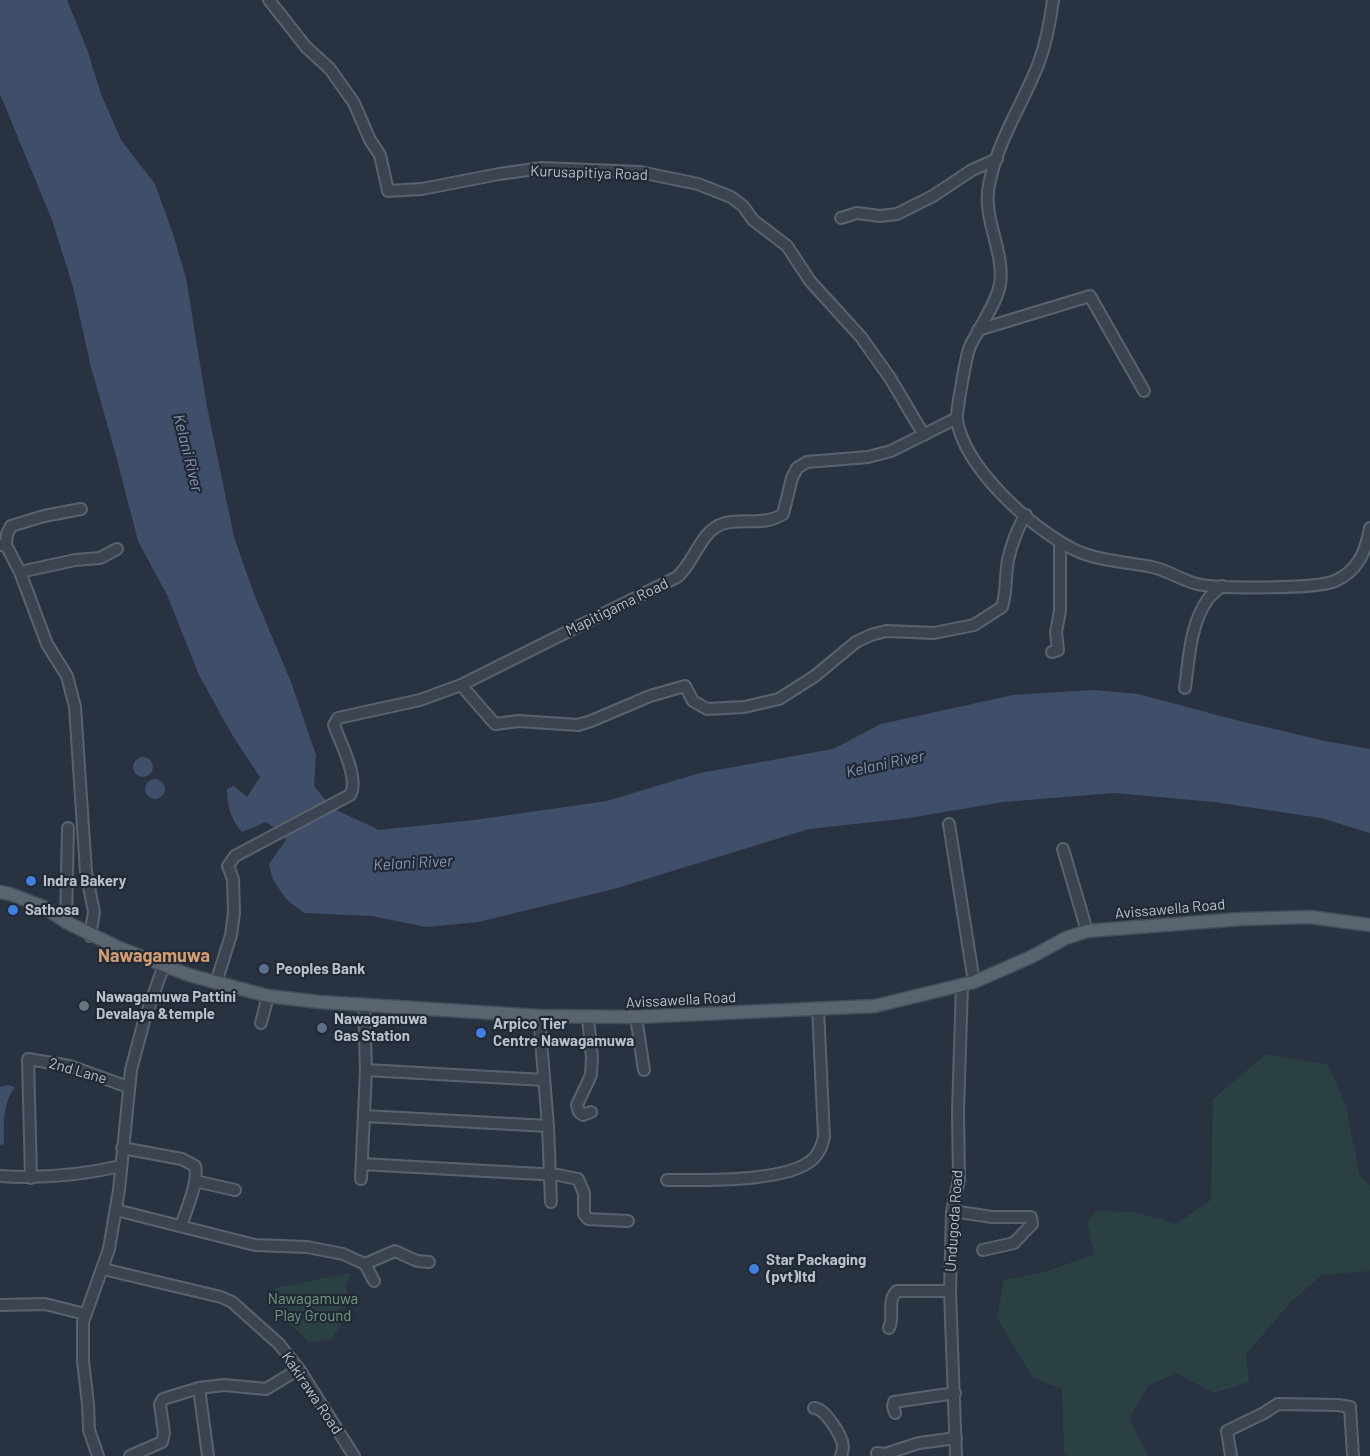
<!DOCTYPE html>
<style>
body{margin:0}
canvas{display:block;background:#283241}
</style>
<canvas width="1370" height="1456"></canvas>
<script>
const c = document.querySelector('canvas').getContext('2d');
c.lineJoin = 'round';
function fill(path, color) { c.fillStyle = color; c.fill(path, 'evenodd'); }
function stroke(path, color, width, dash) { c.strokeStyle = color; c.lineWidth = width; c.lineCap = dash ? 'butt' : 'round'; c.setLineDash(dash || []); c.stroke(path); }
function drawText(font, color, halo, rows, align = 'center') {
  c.font = font + ' Barlow,sans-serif'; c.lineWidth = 4.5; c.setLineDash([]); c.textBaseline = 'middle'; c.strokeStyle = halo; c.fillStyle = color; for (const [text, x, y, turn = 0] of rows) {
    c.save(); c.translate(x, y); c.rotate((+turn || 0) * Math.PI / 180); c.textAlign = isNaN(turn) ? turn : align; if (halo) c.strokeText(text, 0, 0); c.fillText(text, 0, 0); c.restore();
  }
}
fill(new Path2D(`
 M1266 1054 1328 1065 1346 1106 1359 1174 1370 1186V1271L1322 1275 1290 1303 1246 1354 1249 1382 1214 1393 1176 1373 1148 1386 1129 1419 1148 1456H1067L1064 1453 1062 1389 1033 1378 997 1318 1004 1280 1045 1272 1095 1254 1087 1222 1097 1211 1134 1212 1176 1224 1211 1200 1213 1099Z
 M351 1273 346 1286 348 1294C340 1303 338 1310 343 1321L331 1340 309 1343 295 1328 280 1316 275 1288Z`), '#2b4043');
fill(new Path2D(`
 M0 0H67L87 49 101 94 121 140 155 184 173 234 186 278 207 407 234 537 254 594 291 682 316 755 314 786 332 808 379 830 474 820 607 801 700 773 833 749 881 724 1013 695 1093 690 1138 694 1232 719 1325 741 1370 749V833L1321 818 1214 802 1114 793 1003 802 909 818 809 829 614 889 478 922 426 927 372 916 304 913 286 899 273 880 269 864 286 840 281 832 266 822 242 832C231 820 227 806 227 789L234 786 247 797 260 777 231 733 199 675 167 595 138 541 115 452 91 367 73 287 52 220 0 94Z
 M133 767a10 10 0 1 1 20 0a10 10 0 1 1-20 0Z
 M145 789a10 10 0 1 1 20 0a10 10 0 1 1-20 0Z
 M8 1085 15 1087C2 1104 4 1124 4 1144L0 1145V1087Z`), '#3f4f69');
const minor = new Path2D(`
 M269 0 306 47 330 69 354 103 370 140 380 155 388 191 422 189 499 174 542 168 640 172 698 184 731 197 743 206 753 220 787 246 810 281 861 337 890 378 924 435
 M1053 0C1050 23 1046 44 1038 65 1022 105 997 142 989 185 982 219 1005 251 1000 284 997 301 986 316 978 332 975 337 971 343 969 349 966 358 956 412 957 420 965 469 1034 531 1077 551 1100 561 1127 562 1152 567 1167 570 1181 580 1197 584 1217 589 1317 589 1335 581 1358 571 1366 551 1370 528
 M841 218 857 213 880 216 897 214 933 196 972 170 997 159
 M978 330 1090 296 1144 391
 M0 545H6L20 572 47 644 67 676 75 707 86 872 94 912 90 936
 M6 545 7 534 11 526 44 516 81 509
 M20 572 75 560 100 558 117 549
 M1052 652 1058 650 1056 632 1060 611V542
 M461 685 495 724 519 721 578 725 591 721 650 696 685 686 693 701 707 709 744 707 779 699 815 676 856 642 871 635 886 631 934 633 974 625 1002 607C1007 591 1005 576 1008 560 1011 546 1018 526 1026 515
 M1185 688C1189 659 1190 624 1208 599 1211 595 1217 590 1222 586
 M949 824 974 982
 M1063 849 1087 931
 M66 922 68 828
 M216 983 231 935 234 913 233 879 228 866 235 856 350 795C360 779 340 742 334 725L338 718 420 700 461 685 677 577C694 563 700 532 722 524 741 517 763 527 783 514L792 478 797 468 807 462 868 457 891 451 957 418
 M539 1016 548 1126 551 1202
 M636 1017 644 1070
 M588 1018 592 1057 591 1075 577 1105 579 1112 583 1115 591 1112
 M261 1023 268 996
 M366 1070 544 1080
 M365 1116 548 1126
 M122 1148 182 1159 195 1166C199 1182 186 1210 181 1226
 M362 1164 558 1175 578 1179 584 1193V1214L588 1219 628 1221
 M0 1176C41 1179 81 1175 121 1166
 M31 1178 28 1059 70 1066 128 1087
 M361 1179 366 1070 364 1005
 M667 1180C701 1180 790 1183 814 1158 820 1152 822 1145 824 1137L818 1008
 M195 1181 235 1190
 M116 1210 255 1245 307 1247 343 1254 365 1264 374 1281
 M952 1211 992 1217H1031L1032 1224 1014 1243 983 1250
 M365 1264 395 1251 417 1261 429 1262
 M103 1269 221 1297 232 1302 279 1344 299 1369 354 1456
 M0 1305 45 1304 85 1314
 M889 1328C895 1316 886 1301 897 1291H950
 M199 1388 208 1456
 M814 1408C825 1408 842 1436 843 1446 843 1449 842 1453 841 1456
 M895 1413 893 1406 894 1402 955 1393
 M877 1453 885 1454 919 1443 956 1438
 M98 1456 89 1430 88 1404 83 1361V1322L109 1249 119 1190 131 1070 144 1021 164 965
 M130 1456 162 1442 164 1433 160 1404 163 1399 199 1388 224 1385 266 1389 299 1369
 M956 1456 950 1291 952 1211 959 1180 958 1112 962 985
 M1231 1456 1227 1431 1264 1413 1278 1404 1338 1405 1350 1407 1353 1456`);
const major = new Path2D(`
 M0 892 10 894 44 907 66 922 117 947 189 975 268 996 320 1002 539 1016 636 1017 875 1006 974 982 1031 957 1066 938 1087 931 1241 919 1310 917 1370 925`);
stroke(minor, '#5a626e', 14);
stroke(major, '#464d5a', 15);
stroke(minor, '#3c4451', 10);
stroke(major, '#5a6370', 12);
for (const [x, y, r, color] of [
 [31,881,6,"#3f7fe0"],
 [13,910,6,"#3f7fe0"],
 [264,969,6,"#5c6f8a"],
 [84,1006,6,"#6b7280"],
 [322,1028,6,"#5c6f8a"],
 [481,1033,6,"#3f7fe0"],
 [754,1269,6,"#3f7fe0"]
]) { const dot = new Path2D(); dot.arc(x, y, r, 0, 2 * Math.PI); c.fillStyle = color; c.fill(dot); stroke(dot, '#212936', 2); }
drawText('15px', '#b9bfcb', '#212936', [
 ["Kurusapitiya Road",589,173,2],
 ["Mapitigama Road",617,607,-26],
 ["Avissawella Road",1170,909,-5],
 ["Avissawella Road",681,1000,-3],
 ["2nd Lane",78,1071,16],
 ["Undugoda Road",954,1221,-86],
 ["Kakirawa Road",312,1393,56]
]);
drawText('bold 15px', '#b9bfcb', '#212936', [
 ["Indra Bakery",43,881],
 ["Sathosa",25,910],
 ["Peoples Bank",276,969],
 ["Nawagamuwa Pattini",96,997],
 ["Devalaya &temple",96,1014],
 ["Nawagamuwa",334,1019],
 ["Gas Station",334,1036],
 ["Arpico Tier",493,1024],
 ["Centre Nawagamuwa",493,1041],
 ["Star Packaging",766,1260],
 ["(pvt)ltd",766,1277]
], 'left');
drawText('15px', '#719a7c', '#212936', [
 ["Nawagamuwa",313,1299],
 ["Play Ground",313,1316]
]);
drawText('italic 16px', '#8295b0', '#212936', [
 ["Kelani River",188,453,76],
 ["Kelani River",885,764,-12],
 ["Kelani River",413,863,-3]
]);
drawText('bold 18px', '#d19c6e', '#212936', [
 ["Nawagamuwa",154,956]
]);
</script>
